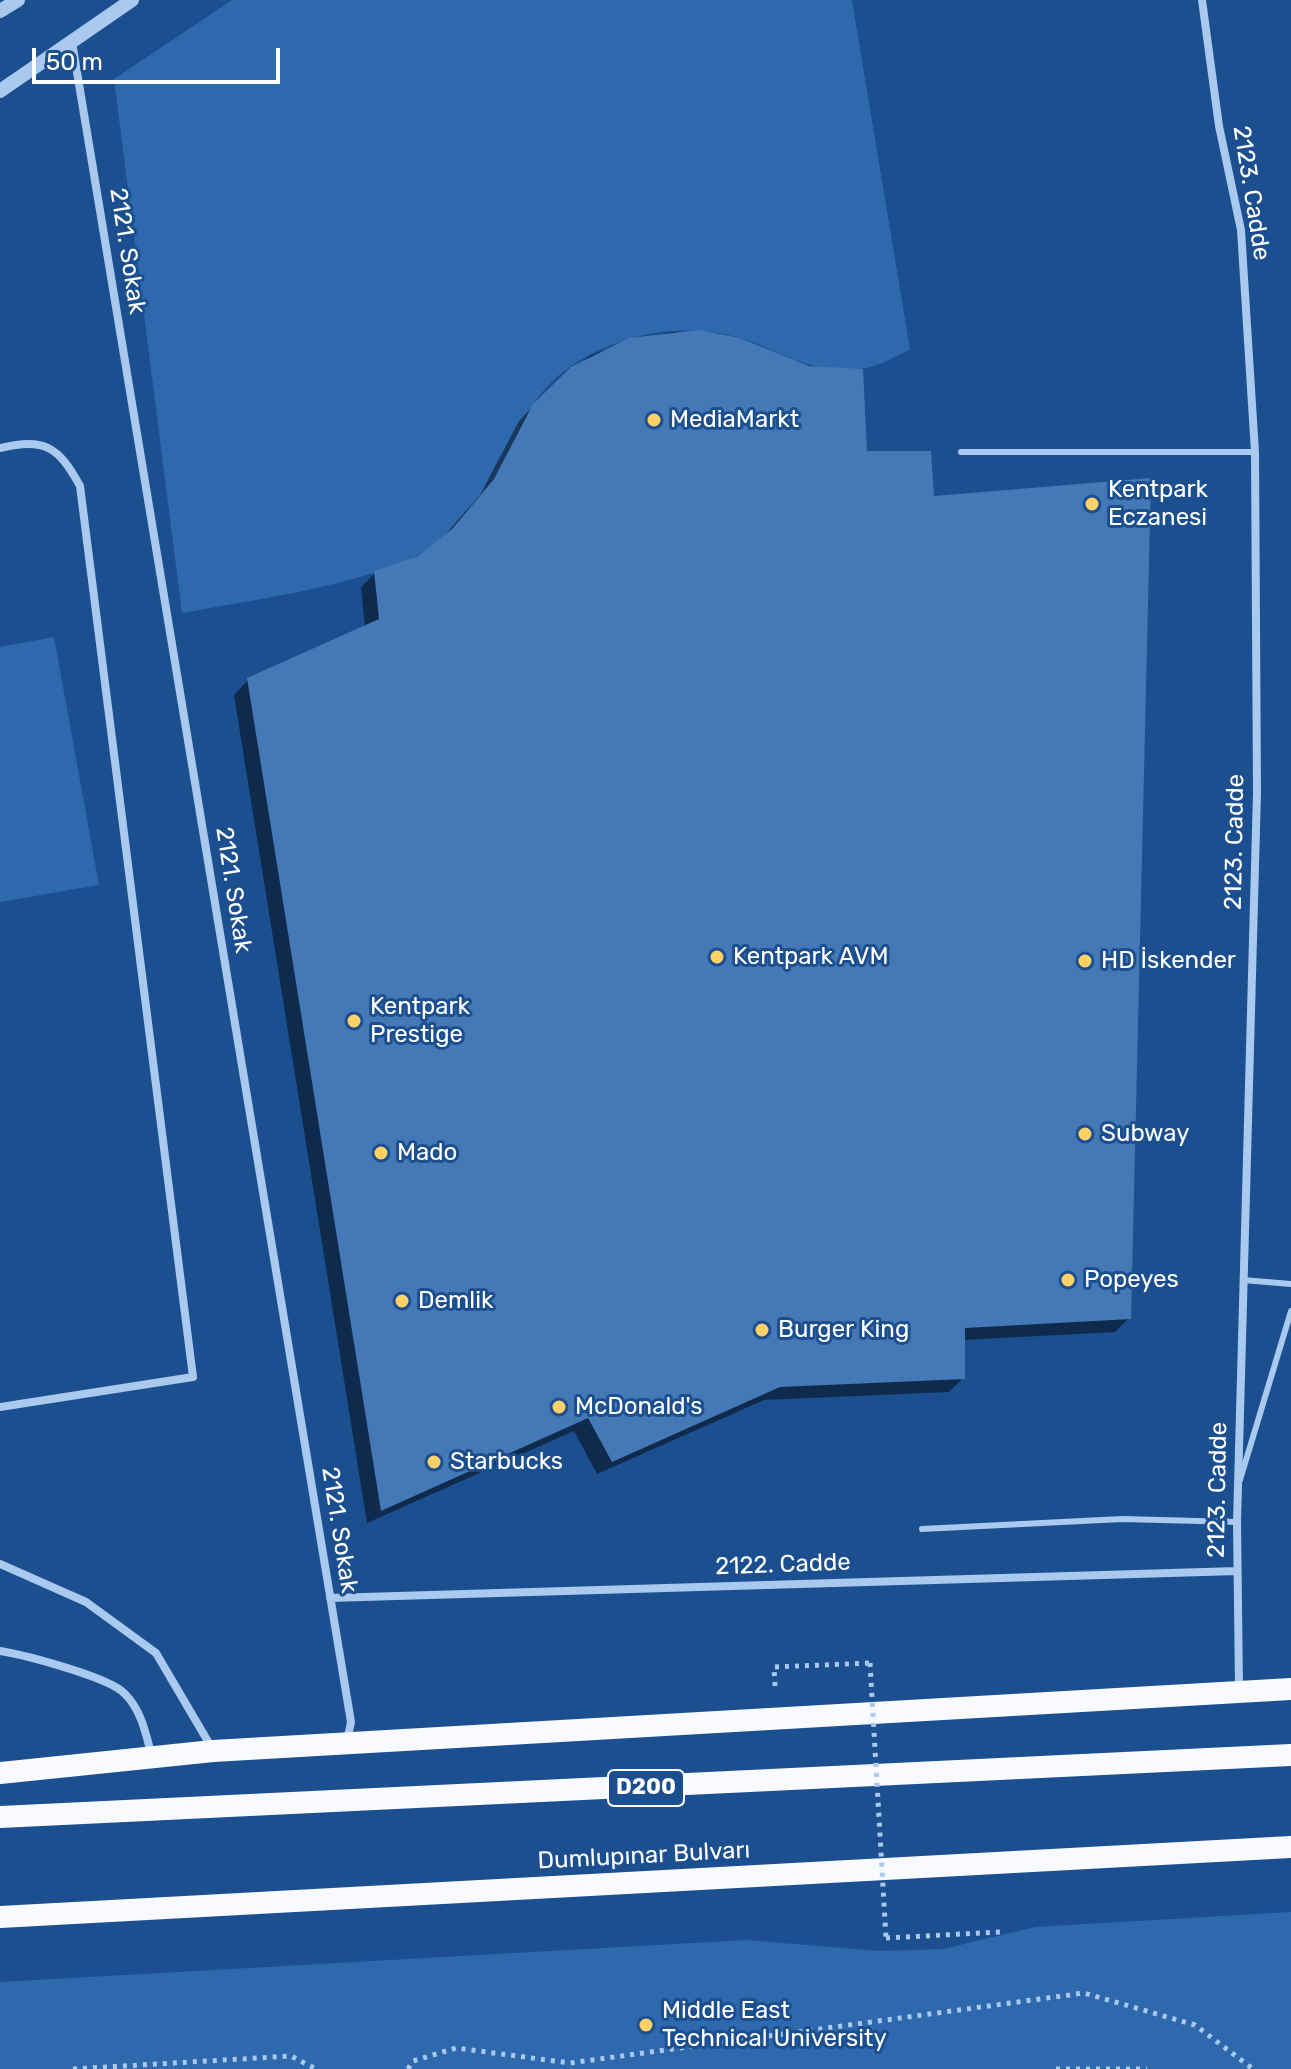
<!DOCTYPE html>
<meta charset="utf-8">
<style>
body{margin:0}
#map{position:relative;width:1291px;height:2069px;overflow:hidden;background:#1b4f8f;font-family:Rubik,sans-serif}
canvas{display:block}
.scale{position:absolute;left:32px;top:48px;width:248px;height:36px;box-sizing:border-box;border:4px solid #fff;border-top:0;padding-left:10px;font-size:24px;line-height:28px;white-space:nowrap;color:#fff;-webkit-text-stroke:6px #1b4f8f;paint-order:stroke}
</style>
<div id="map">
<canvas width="1291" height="2069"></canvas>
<div class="scale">50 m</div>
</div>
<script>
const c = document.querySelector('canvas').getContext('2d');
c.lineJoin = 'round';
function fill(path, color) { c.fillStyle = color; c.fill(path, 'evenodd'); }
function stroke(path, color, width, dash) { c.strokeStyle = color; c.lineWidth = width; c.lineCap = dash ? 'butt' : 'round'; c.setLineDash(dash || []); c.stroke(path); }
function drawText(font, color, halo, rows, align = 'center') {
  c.font = font + ' Rubik,sans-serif'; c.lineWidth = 6; c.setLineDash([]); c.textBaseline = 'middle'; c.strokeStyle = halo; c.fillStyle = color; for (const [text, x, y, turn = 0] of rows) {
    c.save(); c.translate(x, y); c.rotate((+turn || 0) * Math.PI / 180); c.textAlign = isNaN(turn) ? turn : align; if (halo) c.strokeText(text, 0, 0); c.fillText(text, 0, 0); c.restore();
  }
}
fill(new Path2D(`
 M232 0H852L910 350C895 356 876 368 859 369 824 372 798 362 767 348 718 326 664 325 614 344 583 355 550 377 533 405 517 428 509 456 493 480 478 503 458 525 437 543 389 582 247 601 182 613L114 79Z
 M54 637 99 885 0 902V647Z
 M1291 1912V2069H0V1982L746 1940 878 1951 943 1949 1035 1927Z`), '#2e69ad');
fill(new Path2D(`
 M674 332 720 335 865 453 932 498 1129 1318 1115 1332 963 1340V1378L949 1392 764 1400 597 1474 574 1431 367 1523 234 695 248 680 365 628 361 587 375 573 395 569 434 547 480 495 519 421 552 386 590 356 629 340Z`), '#0007');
fill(new Path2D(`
 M699 330 740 338 809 366 863 369 867 451H931L934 496 1151 478 1131 1319 965 1328V1379L780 1387 612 1462 588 1418 381 1511 247 678 379 619 374 571 418 556 453 528 494 479 533 404 571 367 629 338Z`), '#4478b7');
stroke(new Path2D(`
 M775 1686 774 1667 870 1663
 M886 1938 1000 1932
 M73 2069 291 2056 316 2069
 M408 2069 413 2061 456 2048 570 2063 1084 1993 1195 2025 1253 2069
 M1056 2069H1147`), '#a9c9ee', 5, [4, 6]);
stroke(new Path2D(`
 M961 452H1255
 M1243 1280 1291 1284
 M1240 1480 1291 1311
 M922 1529 1122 1519 1237 1522`), '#a9c9ee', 6);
stroke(new Path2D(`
 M1202 0 1219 126 1241 230 1255 452 1257 793 1237 1522 1239 1688
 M72 42 351 1722 347 1741
 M0 448C45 438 58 446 80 486L193 1377 0 1407
 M0 1564 86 1602 156 1653 213 1750
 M330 1598 1237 1571
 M0 1651C24 1655 110 1677 125 1694 142 1711 146 1735 152 1757`), '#a9c9ee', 8);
stroke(new Path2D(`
 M0 11 18 0
 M0 91 132 0`), '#a9c9ee', 14);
stroke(new Path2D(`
 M0 1773 213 1751 1291 1689
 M0 1817 1291 1755
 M0 1917 1291 1847`), '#f8faff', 22);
stroke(new Path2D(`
 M870 1663 886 1938`), '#a9c9ee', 5, [4, 6]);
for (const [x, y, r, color] of [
 [654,420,8,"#ffd166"],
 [1092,504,8,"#ffd166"],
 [717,957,8,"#ffd166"],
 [1085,961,8,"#ffd166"],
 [354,1021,8,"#ffd166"],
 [1085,1134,8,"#ffd166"],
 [381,1153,8,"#ffd166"],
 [1068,1280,8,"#ffd166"],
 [402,1301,8,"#ffd166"],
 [762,1330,8,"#ffd166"],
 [559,1407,8,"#ffd166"],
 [434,1462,8,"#ffd166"],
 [646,2025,8,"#ffd166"]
]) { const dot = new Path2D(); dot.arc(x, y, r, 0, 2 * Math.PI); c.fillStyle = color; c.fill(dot); stroke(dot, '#1b4f8f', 3); }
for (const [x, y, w] of [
 [646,1788,76]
]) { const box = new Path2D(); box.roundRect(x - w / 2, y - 18, w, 36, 6); c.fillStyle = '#1b4f8f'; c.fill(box); stroke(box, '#fff', 2); }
drawText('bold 22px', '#fff', null, [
 ["D200",646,1788]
]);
drawText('24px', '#fff', '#1b4f8f', [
 ["2123. Cadde",1251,193,81],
 ["2121. Sokak",127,251,81],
 ["2123. Cadde",1235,842,-89],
 ["2121. Sokak",233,890,81],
 ["2123. Cadde",1218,1490,-89],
 ["2121. Sokak",339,1530,81],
 ["2122. Cadde",783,1565,-2],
 ["Dumlupınar Bulvarı",644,1856,-3]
]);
drawText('24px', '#fff', '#1b4f8f', [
 ["MediaMarkt",670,420],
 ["Kentpark",1108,490],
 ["Eczanesi",1108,518],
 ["Kentpark AVM",733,957],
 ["HD İskender",1101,961],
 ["Kentpark",370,1007],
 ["Prestige",370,1035],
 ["Subway",1101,1134],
 ["Mado",397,1153],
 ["Popeyes",1084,1280],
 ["Demlik",418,1301],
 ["Burger King",778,1330],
 ["McDonald's",575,1407],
 ["Starbucks",450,1462],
 ["Middle East",662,2011],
 ["Technical University",662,2039]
], 'left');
</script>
